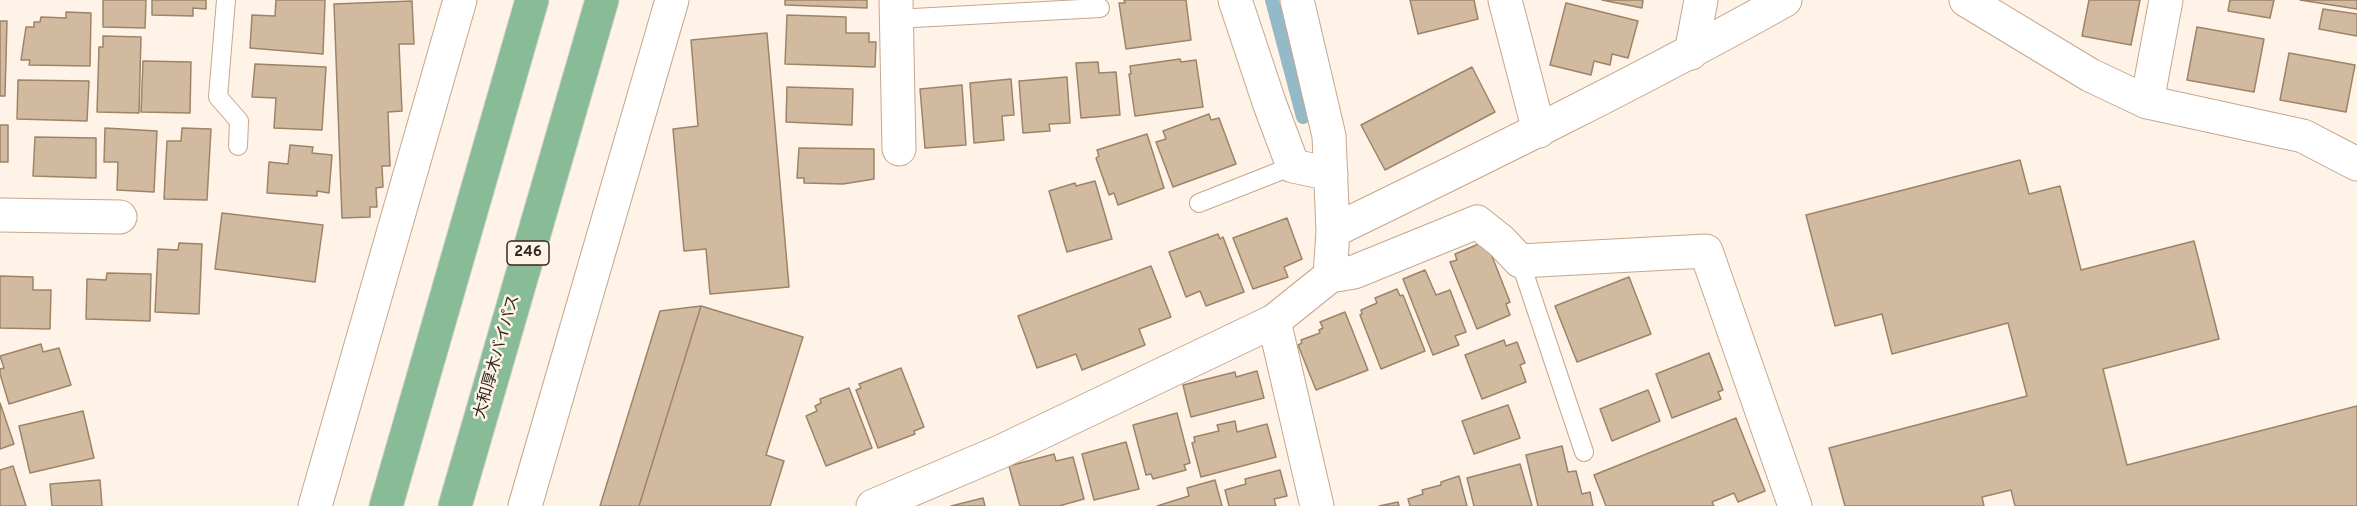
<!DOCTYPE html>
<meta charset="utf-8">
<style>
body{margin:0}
canvas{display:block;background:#fff2e7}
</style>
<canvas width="2357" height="506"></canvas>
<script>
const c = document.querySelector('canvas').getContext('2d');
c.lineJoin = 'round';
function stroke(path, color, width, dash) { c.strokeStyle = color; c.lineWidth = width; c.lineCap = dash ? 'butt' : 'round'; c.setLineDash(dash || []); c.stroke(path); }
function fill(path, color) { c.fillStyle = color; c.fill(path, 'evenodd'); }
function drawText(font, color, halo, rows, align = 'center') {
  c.font = font + ' Overpass,"Noto Sans JP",sans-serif'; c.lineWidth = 5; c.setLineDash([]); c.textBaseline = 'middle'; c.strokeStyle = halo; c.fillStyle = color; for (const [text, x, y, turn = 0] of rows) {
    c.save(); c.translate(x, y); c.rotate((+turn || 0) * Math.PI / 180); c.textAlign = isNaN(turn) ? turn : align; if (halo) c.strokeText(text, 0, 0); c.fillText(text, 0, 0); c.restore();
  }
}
stroke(new Path2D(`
 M1272 0 1303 117`), '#95bac7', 14);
const building = new Path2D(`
 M103 0H146L145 28 103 27Z
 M152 0H206V9L193 8V16L152 15Z
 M276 0H325L323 54 250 48 252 15 275 16Z
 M785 0H867V8L785 5Z
 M1124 0H1186L1191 40 1126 49 1119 3H1125Z
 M1410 0H1474L1478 19 1418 34Z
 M1602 0H1643L1642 8Z
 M2089 0H2140L2131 45 2082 36Z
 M2230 0H2274L2270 18 2228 11Z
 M2300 0H2357V9Z
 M412 1 414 44H399L402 111 388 112 390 166H382L383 187 376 188 377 207H370V217L342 218 334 4Z
 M1566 3 1638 21 1628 58 1612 54 1610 65 1594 61 1591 75 1550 65Z
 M2323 9 2357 14V36L2319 29Z
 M66 12 91 13 90 66 29 65 30 60H21L26 27H34V22H40L41 17 66 18Z
 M787 15 846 17V33H869V42H876L875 67 785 64Z
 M0 21H7L5 96H0Z
 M2197 27 2264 39 2254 92 2187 80Z
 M767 33 789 287 710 294 706 249 684 251 673 129 698 126 691 40Z
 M103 36 141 37 139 113 97 112 99 47H103Z
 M2289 53 2355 65 2346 112 2280 100Z
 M1180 59 1181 62 1196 60 1203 107 1135 116 1129 74H1131L1130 66Z
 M143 61 191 62 190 113 141 112Z
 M1098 62 1099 73 1116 72 1120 115 1081 118 1076 63Z
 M255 64 326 67 322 130 274 128 276 98 252 97Z
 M1472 67 1495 112 1385 170 1361 125Z
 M1067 77 1070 123 1049 124 1050 131 1023 133 1019 81Z
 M1011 79 1014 115 1002 116 1004 140 974 143 970 83Z
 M18 80 89 81 87 121 17 119Z
 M962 85 966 145 925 148 920 89Z
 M787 87 853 89 852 125 786 122Z
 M1209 114 1211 120 1219 118 1236 164 1173 187 1156 142 1166 139 1163 131Z
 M0 125H8V162H0Z
 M105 128 157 131 154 192 117 190 118 162H104Z
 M182 128 211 129 207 200 164 199 167 141H181Z
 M1147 134 1164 188 1118 205 1114 193 1109 195 1096 158 1099 156 1097 150Z
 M35 137 96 138V178L33 176Z
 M290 145 313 147 312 153 332 155 329 193 317 191V196L267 193 269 162 288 164Z
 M799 148 874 149V179L843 184 804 183V178H797Z
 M2020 160 2029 194 2060 186 2081 270 2194 241 2219 339 2103 369 2127 465 2357 406V506H2015L2011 490 1982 497 1984 506H1845L1829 448 2027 396 2008 323 1892 354 1882 314 1835 326 1806 215Z
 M1095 181 1112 239 1067 252 1049 191 1075 183 1076 186Z
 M222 213 323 225 315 282 215 269Z
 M1287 218 1302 259 1284 267 1288 277 1253 289 1233 238Z
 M1218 234 1220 239 1223 237 1244 292 1206 306 1200 291 1186 297 1169 252Z
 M179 243 202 244 199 314 155 312 158 249 178 250Z
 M1481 243 1483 248 1488 246 1510 302 1506 304 1510 315 1477 329 1450 262 1457 260 1455 254Z
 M1151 266 1171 317 1139 329 1145 345 1082 370 1076 354 1037 368 1018 316Z
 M1425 270 1436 295 1450 290 1466 332 1455 336 1459 345 1433 355 1403 279Z
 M107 273 151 274 150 321 86 319 87 279 106 280Z
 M0 276 33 277V290H51L50 329 0 328Z
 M1629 277 1651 334 1577 362 1555 306Z
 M1397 289 1400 296 1403 295 1425 351 1381 369 1360 315 1362 314 1361 310 1377 303 1375 298Z
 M701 306 803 337 766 455 784 461 770 506H639Z
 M701 306 639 506H600L660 311Z
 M1345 312 1368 370 1316 390 1298 345 1302 343 1301 340 1320 333 1319 330 1323 328 1320 322Z
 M1504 340 1506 346 1517 342 1525 363 1520 365 1526 382 1482 399 1465 355Z
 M41 344 43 352 59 348 71 385 9 404 0 374V369L4 368 0 356Z
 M1709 353 1723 390 1718 392 1721 399 1672 418 1656 374Z
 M901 368 924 427 914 431 915 434 878 448 856 390 861 388 859 384Z
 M1257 371 1264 398 1191 417 1183 385 1235 372 1236 377Z
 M849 388 872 448 826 466 806 416 817 411 815 406 821 403 820 399Z
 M1648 390 1660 421 1612 441 1600 409Z
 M0 403 14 444 0 449Z
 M1508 405 1520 438 1474 454 1462 421Z
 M83 411 94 458 30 473 19 426Z
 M1177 413 1190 463 1184 465 1186 470 1153 479 1151 474 1146 475 1133 425Z
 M1736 418 1765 491 1738 502 1734 493 1712 502 1714 506H1606L1594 475Z
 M1235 421 1237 432 1267 424 1276 457 1201 477 1192 443 1195 442 1194 437 1219 431 1217 425Z
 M1126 442 1139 489 1094 500 1082 454Z
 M1562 446 1568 472 1576 471 1582 494 1590 492 1593 506H1538L1526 455Z
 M1054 454 1056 461 1073 457 1084 499 1059 506H1020L1009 466Z
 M1520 464 1532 506H1474L1467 478Z
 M13 466 26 506H0V470Z
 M1280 470 1287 496 1274 499 1276 506H1229L1225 490 1246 484 1245 479Z
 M1459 476 1467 506H1410L1408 499 1423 494 1422 490 1441 485V482Z
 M100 480 102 506H52L50 484Z
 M1215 480 1222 506H1157L1189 496 1187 488Z
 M983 498 985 506H951Z
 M1398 502 1399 506H1379Z`);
fill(building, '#d1baa0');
stroke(building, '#9d8468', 1.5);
const service = new Path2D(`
 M226 0 218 97 239 121 238 146
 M895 19 1100 8
 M1199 203 1293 166
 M1520 261 1584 452`);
const minor = new Path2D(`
 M896 0 899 149
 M1235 0 1270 105 1293 166 1331 174
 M1297 0 1329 136 1333 231
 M1505 0 1539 131
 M1966 0 2090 75 2147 102 2303 136 2357 164
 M1691 53 1701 0
 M2147 102 2166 0
 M0 215 120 217
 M1330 276 1333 231C1485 157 1637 83 1785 0
 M1274 321 1317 506
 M315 506 460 0
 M525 506 672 0
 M873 506 1000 452 1274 321 1330 276 1354 272 1477 222 1501 241 1520 261 1706 251 1795 506`);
const trunk = new Path2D(`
 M386 506 532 0
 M455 506 602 0`);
stroke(service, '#c5a78e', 20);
stroke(minor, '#c5a78e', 35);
stroke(trunk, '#d6d4d2', 35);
stroke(service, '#fff', 18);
stroke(minor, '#fff', 33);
stroke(trunk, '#88bc96', 33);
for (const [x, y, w] of [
 [528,253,42]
]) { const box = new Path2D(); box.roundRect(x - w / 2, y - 12, w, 24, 4.5); c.fillStyle = '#fff2e7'; c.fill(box); stroke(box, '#34291e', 1.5); }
drawText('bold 15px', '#34291e', null, [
 ["246",528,253]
]);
drawText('16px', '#34291e', '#fff2e7', [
 ["大和厚木バイパス",498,357,-74]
]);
</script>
